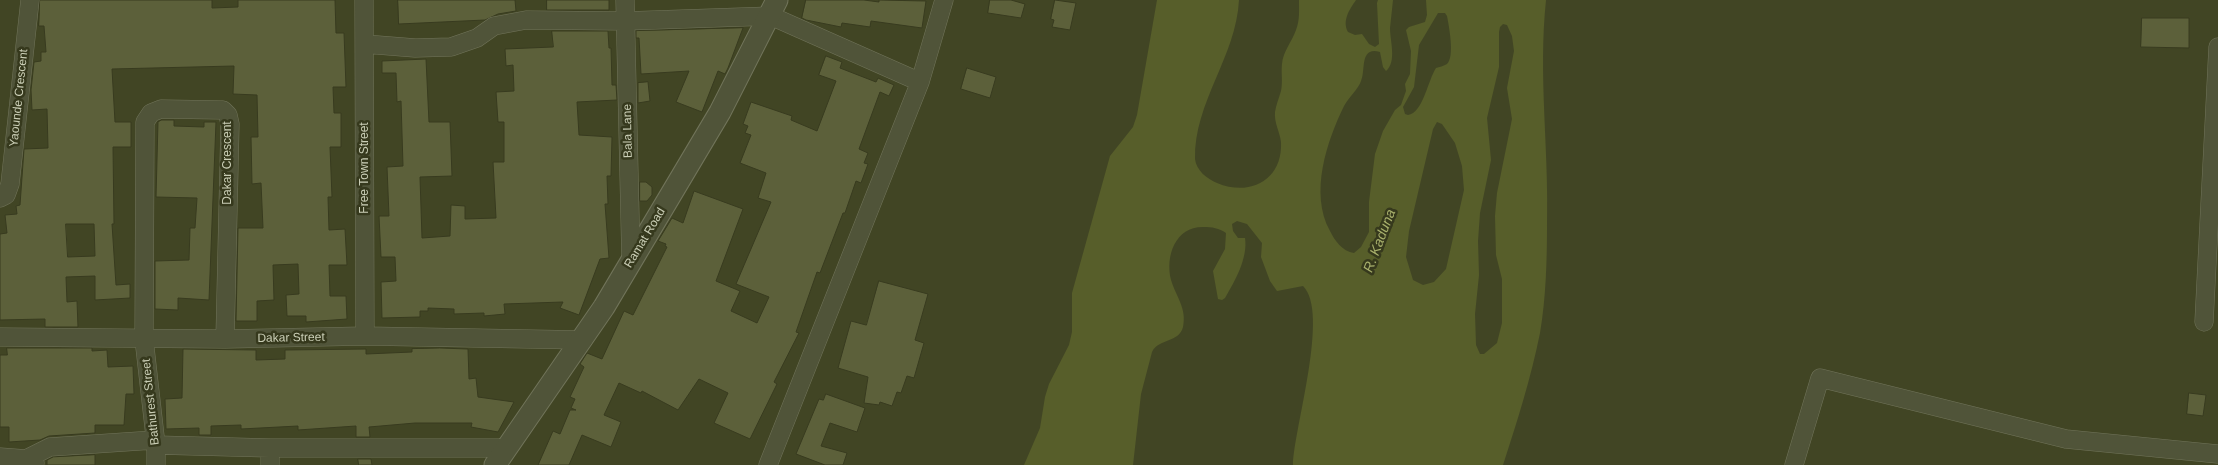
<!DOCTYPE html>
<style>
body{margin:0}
canvas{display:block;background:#414524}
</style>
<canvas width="2218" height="465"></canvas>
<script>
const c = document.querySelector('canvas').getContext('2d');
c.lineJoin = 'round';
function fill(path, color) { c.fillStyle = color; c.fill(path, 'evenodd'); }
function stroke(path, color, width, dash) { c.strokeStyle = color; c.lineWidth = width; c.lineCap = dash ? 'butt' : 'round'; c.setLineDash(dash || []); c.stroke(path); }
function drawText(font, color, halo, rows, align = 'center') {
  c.font = font + ' Arial,sans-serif'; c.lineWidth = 5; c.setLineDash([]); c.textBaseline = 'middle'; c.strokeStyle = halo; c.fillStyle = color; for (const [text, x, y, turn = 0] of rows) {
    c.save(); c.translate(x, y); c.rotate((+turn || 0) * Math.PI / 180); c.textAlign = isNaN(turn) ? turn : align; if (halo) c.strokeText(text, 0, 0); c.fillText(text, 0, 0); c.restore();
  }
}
fill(new Path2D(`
 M1157 0H1239C1236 57 1194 102 1195 159 1196 170 1207 179 1217 183 1250 197 1283 180 1281 142 1280 132 1274 123 1275 112 1276 105 1279 98 1281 91 1283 82 1281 73 1282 64 1283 51 1292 42 1296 30 1300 20 1299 10 1299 0H1356C1349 10 1342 21 1348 32L1355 35 1362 34 1369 44 1375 47 1379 44 1377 3 1378 0H1393C1392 9 1391 19 1390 28 1390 41 1397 62 1386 71L1383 67 1380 52C1359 46 1366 71 1361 81 1359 88 1348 98 1344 106 1327 141 1309 193 1330 231 1335 241 1342 251 1354 253L1361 247 1369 232V202L1375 154 1383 131 1395 110 1401 105 1406 91 1405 84 1410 74 1411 51 1406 30 1409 27 1425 22 1427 15 1426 0H1546C1538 76 1549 148 1547 224 1547 260 1546 298 1540 333 1531 378 1517 422 1503 465H1293C1294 428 1330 312 1303 286L1277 291 1270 281 1261 257 1262 243 1247 224 1237 221 1232 224 1233 231 1238 238H1245C1248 258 1235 281 1225 298L1222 300 1218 299 1213 271 1225 249 1226 233C1219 228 1212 227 1204 227 1176 226 1165 255 1171 280 1176 297 1187 308 1183 327 1179 343 1159 338 1152 352L1141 394 1133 465H1024L1040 428 1045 397 1049 384 1069 345 1072 332V293L1110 156 1133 127 1137 115ZM1438 13H1445L1447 16C1449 26 1455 57 1447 64 1444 66 1439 67 1436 68 1428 80 1423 113 1408 115L1405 114 1403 107 1414 87 1419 45ZM1503 24 1507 25 1512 36 1514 51 1507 88 1512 119 1510 129 1497 193 1495 216 1496 255 1502 279V323L1497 343 1484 354H1480L1476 345 1475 314 1479 275 1478 241 1480 213 1491 160 1487 118 1499 67V32L1500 27ZM1437 122 1442 124 1455 143 1462 166 1464 190 1446 269 1434 282 1423 285 1413 280 1406 257 1409 231 1433 129Z`), '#575e2a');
const building = new Path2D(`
 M40 0H212V8L238 7V0H335L336 33H344L346 87H333L334 113H341V147H330L332 197H328L329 230 345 229 347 265H329L330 296H346L347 319 306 322V316H287L286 295 299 294 298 264 273 265 274 300 257 301V321H236L238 228H263L261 183 252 184 251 137H258L257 95 233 94 234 66 112 69 115 122H131V147H113L114 224H112L116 285 130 284V298L95 300V276L66 277 67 302 77 301 78 327H45V319L0 320V234L7 233 5 215 17 214 16 206 20 205 24 149 48 148 47 109 32 110 31 90 34 62 41 61V52H46L44 26H39ZM66 224H94L95 256 68 257Z
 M398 0H515L516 11 498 14 485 20 399 24Z
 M547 0H609V10H547Z
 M806 0H864L879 2V0L926 1 922 28 871 21 870 27 842 23 841 27 806 20 802 18Z
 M990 0H1011L1025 4 1021 18 988 13Z
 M1055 0 1076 3 1070 30 1052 27 1054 20 1051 19Z
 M2142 18H2189V48L2141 47Z
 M743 28 728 68 725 74 718 71 702 112 676 102 689 71 641 74 639 38H636V31Z
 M552 31H608L609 48H611L612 85H616L617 100 577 102 579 135 612 137 611 176H607L608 204H605L609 258 600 259 579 315 560 308 563 302 504 304 505 314 484 316V313L454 314V309L428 308V311H420V317L382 318 381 282 396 281 395 257H381L379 216H389L387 167 403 166 401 101 397 102 396 73H382V61L426 59 429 122H450L452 176 420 177 422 238 450 236 451 205 465 206V219L496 218 493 162H504V122H498L496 92 514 91 513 65 506 66 505 49 553 47Z
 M826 56 842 62 840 68 876 82 878 78 894 85 889 96 880 92 859 149 868 153 864 163 868 164 861 183 856 181 845 213H843L820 273 817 272 796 332 799 333 774 382 777 384 750 439 714 423 728 393 699 379 678 410 642 391 641 393 619 383 604 415 621 422 611 447 582 435 569 465H538L553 431 560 434 570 410H576L571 408 575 399 570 397 584 367 580 364 587 353 602 359 624 311 633 315 667 247 665 246 666 244 658 241 672 218 683 223 694 191 743 209 716 281 740 291 731 311 757 323 769 297 736 284 771 202 758 198 766 173 740 163 751 135 745 133 748 126 743 124 751 102 792 116 791 120 817 131 836 81 819 75Z
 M967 68 996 77 990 98 961 89Z
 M648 82 650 101 638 103V83Z
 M162 120H174V126L204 127V122H216L209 300 178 298V310L155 309V261L189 260 190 228H195L197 198 156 197 158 122Z
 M640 182H646L652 187V195L647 201H640Z
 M879 281 928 294 915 340 924 343 914 378 907 376 901 393 897 392 892 406 880 402 879 405 864 403 868 377 838 368 851 321 866 325Z
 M7 348H92V351L107 350 108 367 133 366 134 394H126L124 425H95V433L49 436 40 440 9 442V427H0V355H7Z
 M440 348 468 349 469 379 476 378 478 397 514 402 498 432 471 427 472 423H415L369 427 370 437H356V426L298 430V426L241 429V425L211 426V435H199V428L166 429 165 399 182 398 183 349 256 350V360L285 359V350L366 349V354L412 352V349Z
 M2189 393 2206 395 2203 416 2187 414Z
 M826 394 865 408 857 432 830 423 821 446 847 453 843 465H825L796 454 819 399 823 400Z
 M95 455V465H47V460L53 457Z
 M358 459H371L372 465H359Z`);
fill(building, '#5c603a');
stroke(building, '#383b1f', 1);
const minor = new Path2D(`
 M364 0 365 336
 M625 0 631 261
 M365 44 415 48 451 47 477 38 494 26 526 20 625 21 771 16 920 82
 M0 198 6 195 10 184 30 0
 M2204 322 2218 47
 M0 337 225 339 365 336 583 340
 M156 445 270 448H506
 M270 448V465
 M0 457 26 459 35 463
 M26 459 50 447 154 440
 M156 465V445L144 339 145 122 151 113 161 109 223 110 228 115 230 124 225 339
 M768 465 920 82 944 0
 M1794 465 1820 378 2066 439 2218 454`);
const tertiary = new Path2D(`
 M495 465 604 307 720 112 777 0`);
stroke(minor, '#71745a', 19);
stroke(tertiary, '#71745a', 23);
stroke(minor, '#505439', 18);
stroke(tertiary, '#505439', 21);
drawText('12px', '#caceb6', '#36391d', [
 ["Yaounde Crescent",19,98,-84],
 ["Bala Lane",628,131,-91],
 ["Dakar Crescent",228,163,-90],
 ["Free Town Street",365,168,-90],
 ["Ramat Road",645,238,-59],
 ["Dakar Street",291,338,-1],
 ["Bathurest Street",151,402,-96]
]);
drawText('italic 14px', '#a8b06c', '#36391d', [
 ["R. Kaduna",1380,241,-69]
]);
</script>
